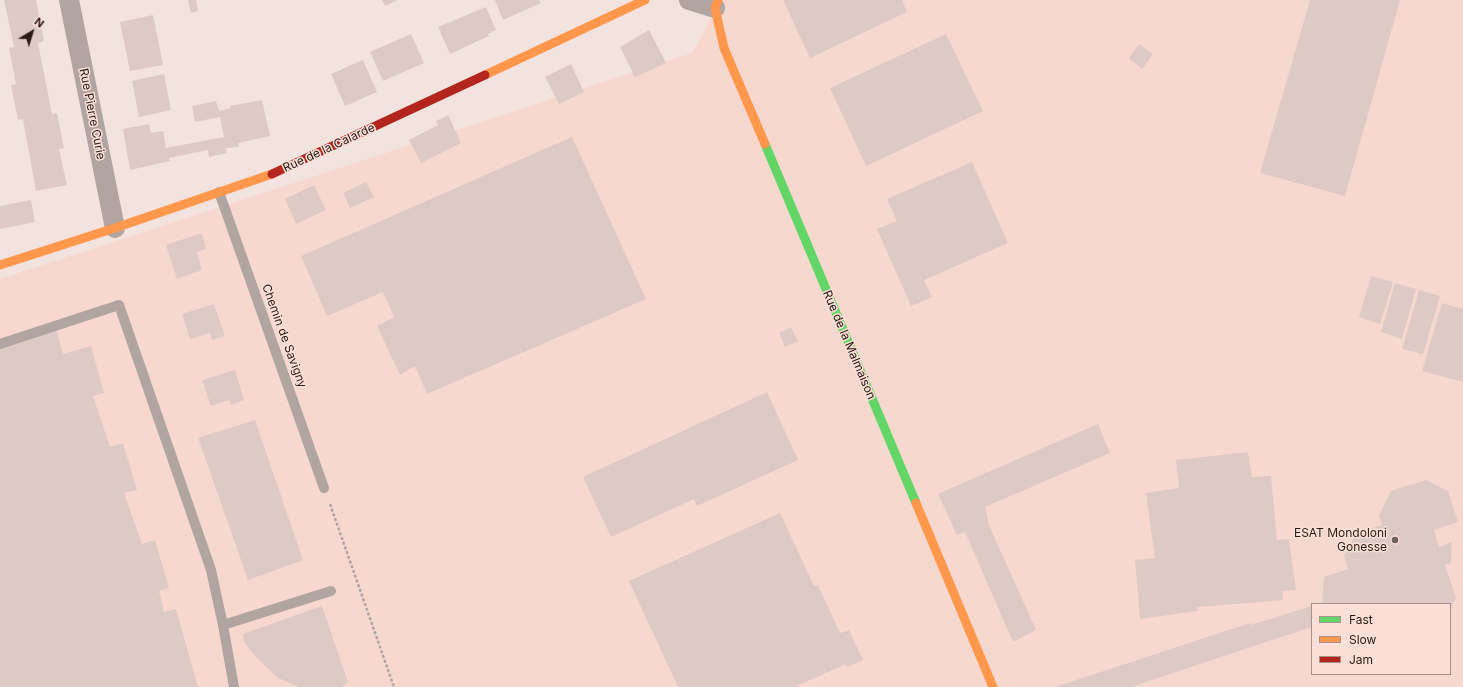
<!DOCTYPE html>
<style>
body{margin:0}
#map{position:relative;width:1463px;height:687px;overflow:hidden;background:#f3e3de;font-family:Inter,sans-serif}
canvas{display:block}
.legend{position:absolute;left:1311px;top:603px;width:140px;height:72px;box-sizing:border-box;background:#fbdfd6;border:1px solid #a7918a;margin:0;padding:5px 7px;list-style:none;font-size:12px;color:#281b17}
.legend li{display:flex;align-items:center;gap:8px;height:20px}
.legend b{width:20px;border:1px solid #a7918a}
.north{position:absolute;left:12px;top:12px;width:40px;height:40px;-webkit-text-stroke:3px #fbdfd6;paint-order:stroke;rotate:38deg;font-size:11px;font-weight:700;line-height:16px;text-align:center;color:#281b17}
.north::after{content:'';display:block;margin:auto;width:14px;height:18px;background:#281b17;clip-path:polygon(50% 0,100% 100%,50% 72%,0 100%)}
</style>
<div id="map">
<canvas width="1463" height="687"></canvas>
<ul class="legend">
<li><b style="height:5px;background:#63d668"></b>Fast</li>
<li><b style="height:5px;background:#ff974d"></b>Slow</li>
<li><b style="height:5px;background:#b3261e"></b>Jam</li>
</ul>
<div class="north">N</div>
</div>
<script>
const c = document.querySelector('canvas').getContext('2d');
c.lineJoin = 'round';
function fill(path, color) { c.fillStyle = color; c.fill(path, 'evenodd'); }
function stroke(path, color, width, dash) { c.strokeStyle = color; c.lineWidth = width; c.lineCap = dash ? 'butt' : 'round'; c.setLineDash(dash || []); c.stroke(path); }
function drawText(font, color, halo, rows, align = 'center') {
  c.font = font + ' Inter,sans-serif'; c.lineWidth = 3; c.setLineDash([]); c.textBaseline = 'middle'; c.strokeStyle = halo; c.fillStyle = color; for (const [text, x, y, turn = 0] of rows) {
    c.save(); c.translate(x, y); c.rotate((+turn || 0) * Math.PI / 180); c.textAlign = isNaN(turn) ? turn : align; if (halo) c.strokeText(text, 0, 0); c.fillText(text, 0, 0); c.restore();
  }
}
fill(new Path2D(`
 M721 0H1463V687H0V279L692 53ZM1312 604H1450V674H1312Z`), '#f7d8cf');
fill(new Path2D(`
 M4 0H36L44 41 38 43 52 114 57 113 64 148 59 149 67 185 36 191 23 119 18 120 11 85 16 84 9 48 14 47Z
 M188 0H196L198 11 191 13Z
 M382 0H398L385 6Z
 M495 0H539L541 3 503 20Z
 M783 0H902L907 12 810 58Z
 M1310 0H1400L1345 196 1260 173Z
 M486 7 496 30 488 34 489 36 450 54 438 27Z
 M153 15 163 65 130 71 120 22Z
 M649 30 666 63 635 77 620 47Z
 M411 34 424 63 383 81 370 52Z
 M946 34 983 111 866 166 830 88Z
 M1139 44 1153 54 1142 69 1129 58Z
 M363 60 377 92 345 106 331 74Z
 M571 64 584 92 559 104 545 77Z
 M164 74 171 110 139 117 132 81Z
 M262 100 270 136 238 143 239 147 226 148 227 153 209 157 208 150 169 158 170 161 130 170 123 129 149 124 151 133 163 131 166 148 224 137 220 117 195 122 192 106 216 101 219 111 231 108 230 106Z
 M448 115 461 143 421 163 409 140 438 125 436 121Z
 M572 137 646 299 427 394 415 366 400 375 377 326 394 317 383 292 327 316 301 256Z
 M972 162 1008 243 924 280 932 297 911 306 877 229 897 221 887 199Z
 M366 182 374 197 350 208 343 193Z
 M314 185 326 210 296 224 285 199Z
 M31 200 35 222 0 229V206Z
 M202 233 206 249 197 252 202 270 177 279 166 245Z
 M1371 276 1393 282 1380 324 1359 317Z
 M1395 283 1416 289 1402 339 1381 332Z
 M1419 290 1440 296 1423 354 1402 349Z
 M1442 303 1463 309V382L1422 371Z
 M214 304 225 336 212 340 210 333 190 339 182 314Z
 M791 327 798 341 785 347 779 333Z
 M56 329 63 354 91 346 104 393 93 396 110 447 123 443 137 490 124 493 142 544 155 540 169 588 159 591 164 612 176 609 198 687H0V347Z
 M235 370 244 400 231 405 229 400 211 406 202 380Z
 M767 392 798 460 697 506 694 499 611 537 583 477Z
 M255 420 303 560 248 580 198 438Z
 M1098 424 1110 453 985 507 989 525 1036 630 1013 642 965 532 957 535 938 494Z
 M1248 452 1252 477 1271 476 1277 540 1289 539 1296 590 1282 591 1283 600 1197 607 1198 611 1140 619 1135 560 1155 558 1146 493 1179 488 1176 460Z
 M1426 480 1448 491 1458 522 1434 530 1439 547 1452 542 1451 563 1445 565 1456 598 1450 609V604H1319L1322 603 1324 577 1348 569 1344 556 1356 533 1382 525 1379 515 1391 491Z
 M780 513 814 586 818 585 840 633 849 630 863 660 847 667 846 664 795 687H678L629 581Z
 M322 606 348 682 342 687H299L278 678 257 658 244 642 243 634Z
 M1312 606V627L1131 687H1055L1250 623 1251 625Z`), '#decac4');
stroke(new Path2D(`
 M330 504 394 687`), '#afa5a2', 2.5, [3, 2]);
stroke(new Path2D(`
 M219 192 324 488
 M0 344 119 305 211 570 223 625 234 687
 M223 625 331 591`), '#b0a5a1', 10);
stroke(new Path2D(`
 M69 0 115 228
 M689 0 715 8`), '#b0a5a1', 20);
stroke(new Path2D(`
 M765 144 916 503`), '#63d668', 9);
stroke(new Path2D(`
 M718 0 715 8 724 48 765 144
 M485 75 645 0
 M0 265 115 228 272 174
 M916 503 993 687`), '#ff974d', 9);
stroke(new Path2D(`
 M272 174 485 75`), '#b3261e', 9);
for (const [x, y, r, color] of [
 [1395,540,4,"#6f615d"]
]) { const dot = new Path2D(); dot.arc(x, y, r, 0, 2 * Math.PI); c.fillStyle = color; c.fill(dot); stroke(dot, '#fbdfd6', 1.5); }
drawText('12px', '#281b17', '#fbdfd6', [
 ["Rue Pierre Curie",92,114,79],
 ["Rue de la Calarde",329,148,-25],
 ["Chemin de Savigny",284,336,70],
 ["Rue de la Malmaison",849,345,67]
]);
drawText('12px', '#281b17', '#fbdfd6', [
 ["ESAT Mondoloni",1387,533],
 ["Gonesse",1387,547]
], 'right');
</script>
